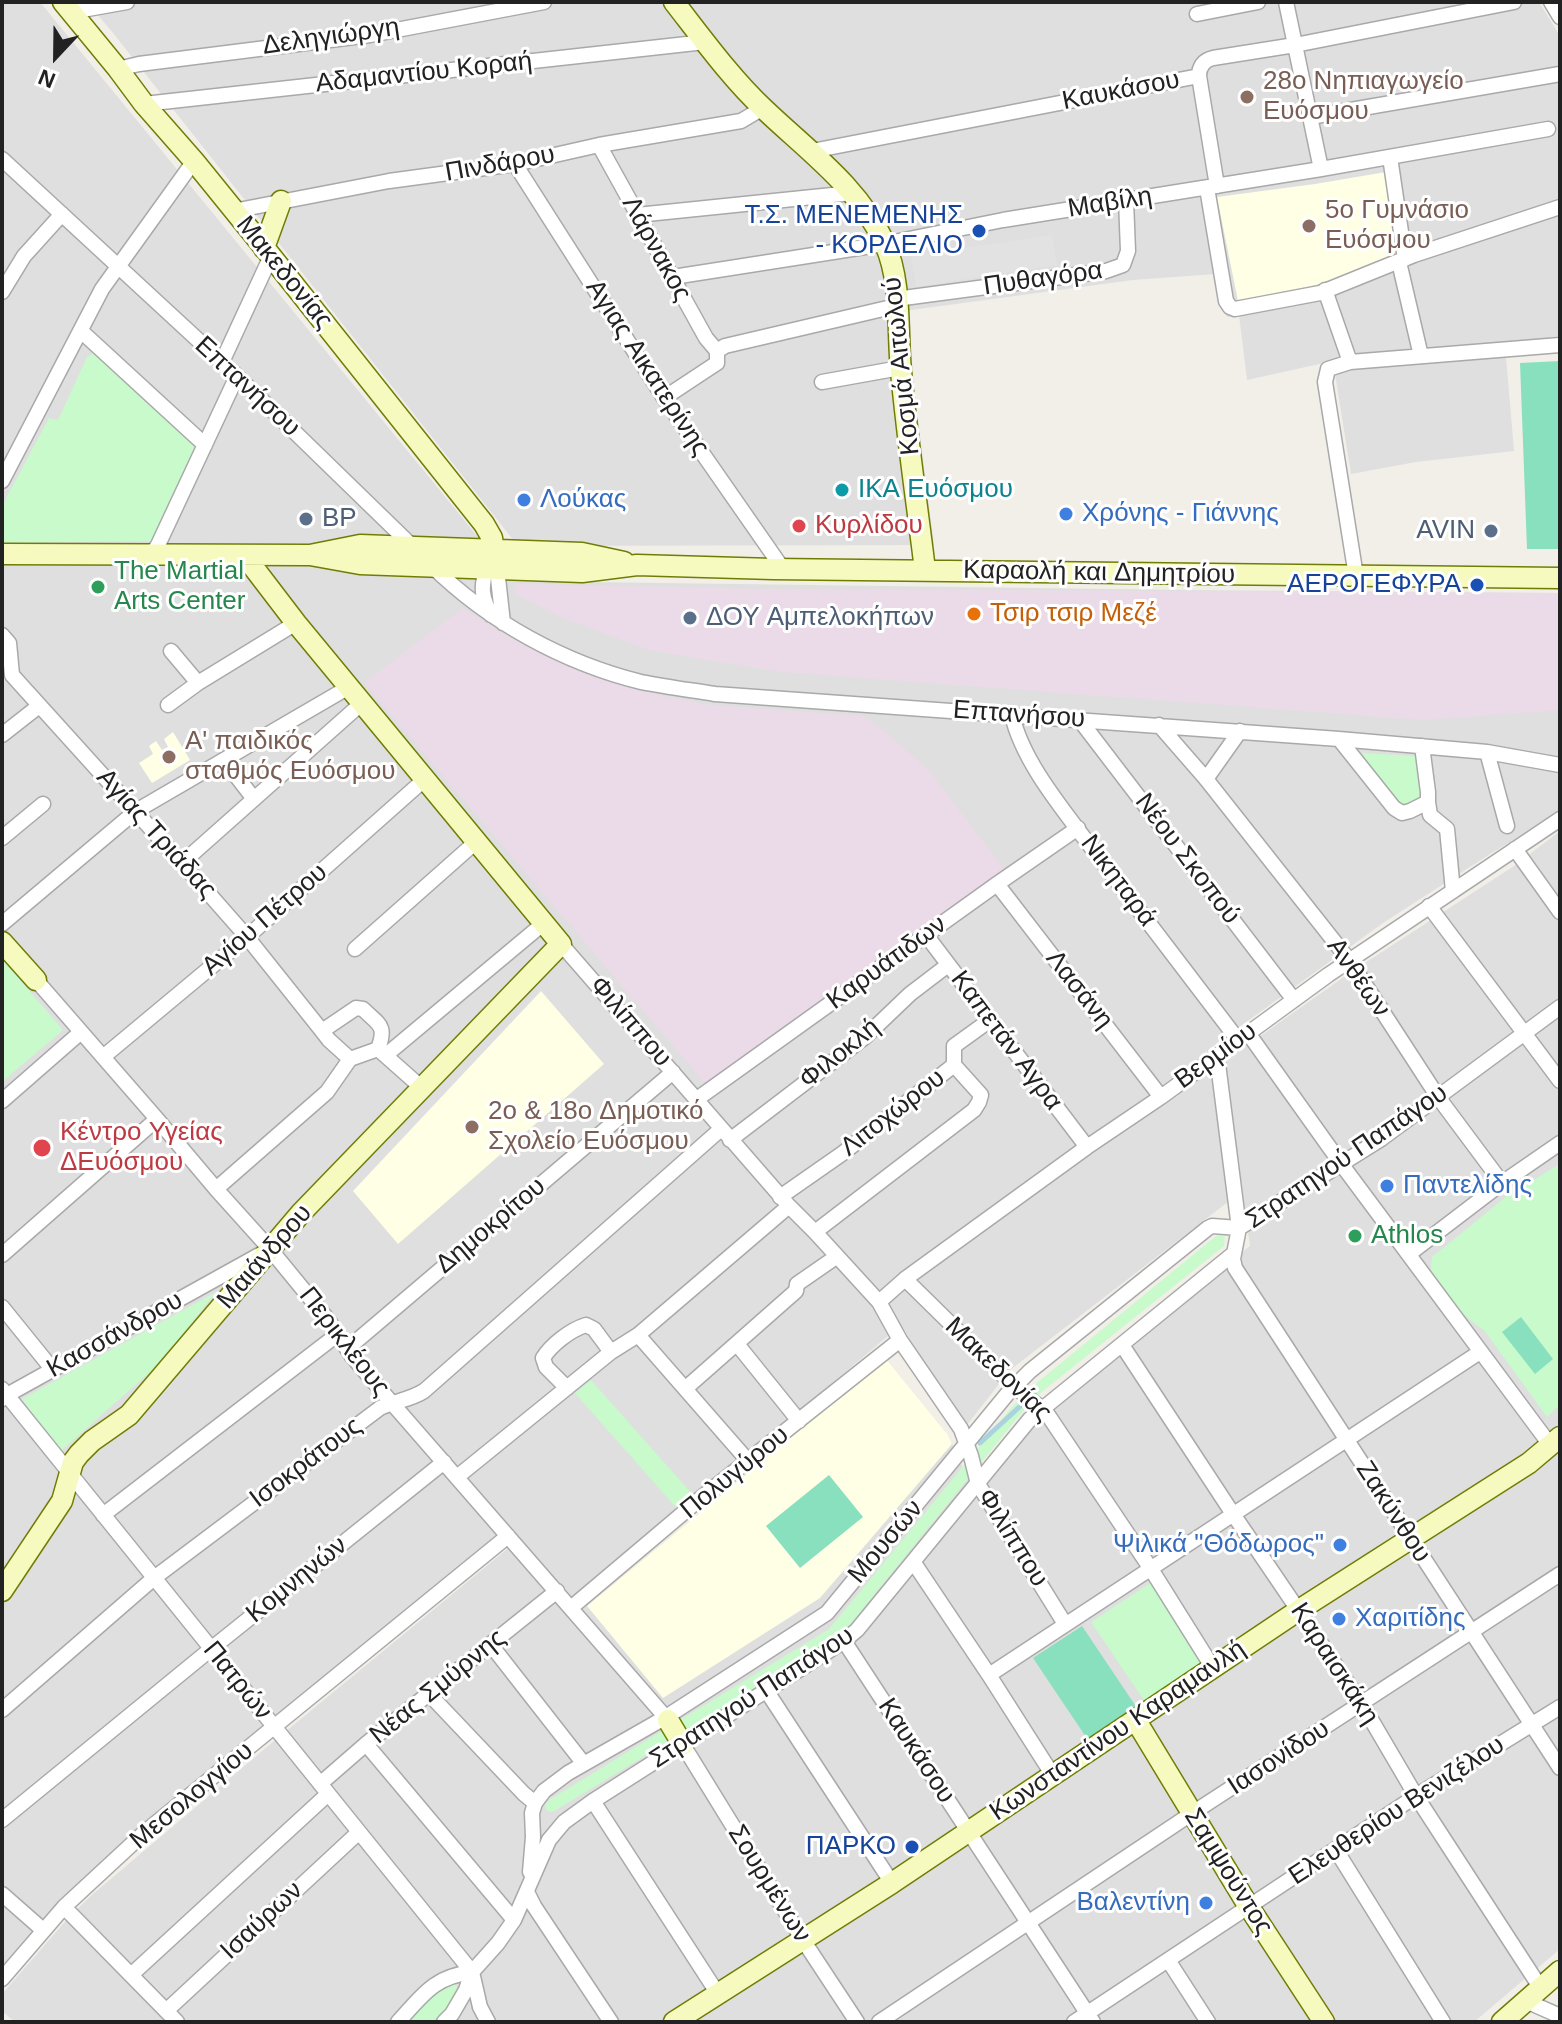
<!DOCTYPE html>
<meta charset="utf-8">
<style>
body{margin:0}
#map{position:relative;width:1562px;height:2024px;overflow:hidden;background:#f2efe9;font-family:Arial,sans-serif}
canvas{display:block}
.frame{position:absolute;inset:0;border:4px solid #222;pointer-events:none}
.north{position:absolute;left:16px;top:16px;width:80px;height:80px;-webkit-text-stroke:6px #fff;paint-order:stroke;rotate:202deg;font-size:22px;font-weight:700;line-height:32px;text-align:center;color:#222}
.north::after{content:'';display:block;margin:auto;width:28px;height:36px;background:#222;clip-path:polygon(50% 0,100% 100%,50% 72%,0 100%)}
</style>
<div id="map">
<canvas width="1562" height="2024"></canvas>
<div class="frame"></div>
<div class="north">N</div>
</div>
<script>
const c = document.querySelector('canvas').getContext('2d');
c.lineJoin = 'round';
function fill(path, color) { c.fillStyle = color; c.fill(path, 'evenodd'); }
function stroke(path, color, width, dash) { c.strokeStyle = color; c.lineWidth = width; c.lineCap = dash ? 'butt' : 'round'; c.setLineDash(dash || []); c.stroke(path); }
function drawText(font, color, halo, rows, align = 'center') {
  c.font = font + ' Arial,sans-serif'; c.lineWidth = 6; c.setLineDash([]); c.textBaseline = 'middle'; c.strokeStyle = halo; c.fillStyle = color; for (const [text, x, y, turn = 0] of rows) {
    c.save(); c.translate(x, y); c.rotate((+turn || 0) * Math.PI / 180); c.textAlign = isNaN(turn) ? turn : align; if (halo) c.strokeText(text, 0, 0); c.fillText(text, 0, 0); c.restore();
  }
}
fill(new Path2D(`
 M2 2H40L514 581 1184 590 1560 593V813L1490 854 1383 923 1209 1049 1233 1198 1010 1370 967 1425 933 1378 901 1325 817 1396 749 1462 572 1607 509 1536 275 1728 2 1967Z
 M87 2H1539L1560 36V336L1505 345 1514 451 1416 462 1351 474 1333 361 1247 380 1239 315 1227 317 1216 274 1133 280 904 311 934 545 518 546 113 33Z
 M1560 831V1949L1474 2022H15L2 2011V1994L70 1916 93 1894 268 1746 512 1545 572 1618 886 1359 948 1435 972 1487 1058 1398 1250 1246 1225 1061 1348 974 1514 866Z`), '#e0dfdf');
fill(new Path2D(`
 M517 584 756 589 1560 593V710L1424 720 782 672 652 651 558 616 514 593Z
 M463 608 507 636 550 658 587 674 654 694 709 705 864 716 888 734 930 772 1004 869 705 1083 364 683Z`), '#ebdbe8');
fill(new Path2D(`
 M1386 172 1399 255 1325 283 1238 301 1217 197 1315 184Z
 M173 732 190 760 152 783 139 763 153 754 149 746 156 741 162 750 168 747 164 739Z
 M541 991 604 1064 398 1244 353 1191Z
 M886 1359 948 1435 952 1444 820 1598 663 1698 587 1606Z`), '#ffffe5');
fill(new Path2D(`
 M94 353 196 447 153 541 2 543V506L49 418 58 420 87 357Z
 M1361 753 1416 756 1421 795 1413 803 1400 805Z
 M2 959 63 1030 2 1082Z
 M1560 1164V1405L1547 1417 1484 1330C1472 1324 1437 1290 1432 1277 1430 1270 1431 1265 1432 1257L1507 1196Z
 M1220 1235 1225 1237 1224 1246 1043 1391 1019 1416 840 1637 556 1810 551 1812 547 1811 545 1805 549 1800 829 1629 1012 1407 1033 1386 1216 1236Z
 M216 1292 159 1364 61 1451 22 1399Z
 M591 1380 694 1496 678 1510 575 1393Z
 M1152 1582 1205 1663 1145 1702 1091 1622Z
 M457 1984 454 2003 435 2022H406L440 1987Z`), '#c8facc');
fill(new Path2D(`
 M1560 361V549H1527L1520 363Z
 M1521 1317 1553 1359 1535 1374 1502 1332Z
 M829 1475 863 1517 800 1568 766 1526Z
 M1082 1626 1137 1708 1088 1740 1033 1658Z`), '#88e0be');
fill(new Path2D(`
 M1052 235 1057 265 916 287 911 256Z
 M2 1318 41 1368 10 1385 2 1374Z`), '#e2e2e2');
stroke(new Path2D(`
 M980 1443 1027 1400`), '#aad3df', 5);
const street = new Path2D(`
 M1286 2 1321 169
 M1551 2 1560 17
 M71 12 127 2
 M1197 14 1258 2
 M118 69 139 64 370 35 544 2
 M144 104 705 42
 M1310 117 1560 74
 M599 145 706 338 717 351
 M812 151 1199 76
 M1390 157 1405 259
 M2 159 237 376 413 547
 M515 164 664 398 783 569
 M1217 186 1199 76C1199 66 1204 60 1213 58L1295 45 1514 2
 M1207 188 1226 301 1230 307 1235 309 1320 293 1414 255 1560 207
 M233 211 389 181 515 164 599 145 741 121 763 108
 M637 215 852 193
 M1399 262 1421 356
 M673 277 884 244 1003 220 1321 169 1548 129
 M1325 290 1350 362
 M2 292 24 256 62 214
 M896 299 1106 271 1123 265 1128 251 1126 200
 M81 331 205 445
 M222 362 271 256
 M822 382 900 368
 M664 398 717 363V351L725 346 896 306
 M2 481 102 289 194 161
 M151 555 158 545 237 376
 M432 566C489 622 564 663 641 682 666 687 690 690 715 694L1339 739 1487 752 1560 765
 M487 568C480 587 482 598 491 615
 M497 569 503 623
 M1356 576 1325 382 1328 369 1350 362 1560 345
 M2 635 9 643 12 675 182 863 247 937 322 1031
 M171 651 198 683 296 623
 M168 705 198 683
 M1012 715C1023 764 1067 814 1097 855 1144 917 1191 978 1238 1040
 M1079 719 1294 1000
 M1159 725 1206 779 1349 960 1438 1097 1502 1183
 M2 735 39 706
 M1339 739 1394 808 1402 813 1410 811 1428 802V792L1422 746
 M1487 752 1507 826
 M224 760 254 799
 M1206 779 1240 731
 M1428 802 1430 815 1447 829 1453 891
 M2 838 43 804
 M1515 849 1560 912
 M182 863 362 703
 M997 884 1161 1097
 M1429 906 1560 1081
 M2 924 136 811 349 687
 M926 935 1087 1147
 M561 944 789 1206 815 1232 879 1302 900 1340 961 1429 971 1456 978 1484 1065 1624
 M355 949 477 841
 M36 980 157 1119 216 1189 270 1249 329 1321 351 1355 391 1402 668 1720
 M1248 1033 1342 1165 1551 1446
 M378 1049 350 1059 329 1040 322 1031 356 1008 363 1009C379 1025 387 1025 378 1049L422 1088
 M386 1055 544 923
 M1217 1056 1239 1228 1233 1259 1235 1268 1560 1768
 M103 1057 247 937 425 779
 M954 1065V1046L990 1020
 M697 1099 997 884 1078 828
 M2 1101 81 1032
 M730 1140 865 1037 910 994 948 965
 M216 1189 327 1092 350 1059
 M780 1197 843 1153 954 1065
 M1239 1228 1381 1139 1560 1007
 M815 1232 974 1110 979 1102 981 1095 954 1065
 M1409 1254 1502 1183 1560 1143
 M2 1255 157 1119
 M905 1279 1015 1387 1046 1412 1151 1569 1213 1668
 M879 1302 905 1279 1087 1147 1161 1097 1328 975 1560 819
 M2 1307 53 1370
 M638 1335 749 1462
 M737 1344 799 1421
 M1122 1345 1233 1514 1362 1704 1416 1796 1540 1987
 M347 1349 673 1072
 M567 1388 546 1367 543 1358C551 1345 570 1330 586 1325L594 1329 611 1352
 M686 1388 796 1291 797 1284 836 1257
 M2 1389 472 1972 480 2007 488 2022
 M2 1399 7 1395 259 1255
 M457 1477 611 1352 638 1335 789 1206
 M103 1515 338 1334
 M914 1563 989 1675 1052 1774
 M572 1607 701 1498 900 1340
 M844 1641 1093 2022
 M491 1645 584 1764
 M989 1675 1480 1352
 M766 1690 892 1883
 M429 1694 524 1794 535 1803
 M2 1710 154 1578 380 1408C394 1401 410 1400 424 1391L721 1129
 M366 1744 514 1920
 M683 1745 803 1940 857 2022
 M320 1784 366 1744 557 1591
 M593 1801 718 1994
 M2 1820 211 1649 444 1462
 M1336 1850 1443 2022
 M530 1872 533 1837 532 1813 535 1803 544 1791 568 1773 666 1717 827 1613 1008 1393 1030 1371 1208 1228 1212 1226 1239 1228
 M527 1892 534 1906 611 2022
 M2 1894 43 1930
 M64 1907 177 2022
 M1168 1960 1208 2022
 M131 1975 328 1794
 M2 1979 64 1907 145 1832 508 1536
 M1526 2001 1560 2016
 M166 2011 359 1832
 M398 2022C423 1995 433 1977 472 1972
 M444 2022 452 2014 466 1990 472 1972 498 1943 514 1920 549 1840 564 1822 593 1801 844 1641 857 1630 1030 1419 1233 1254
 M879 2022 1191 1814 1560 1574
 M1074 2022 1416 1796 1560 1707`);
const secondary = new Path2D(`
 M63 2 118 69 144 104 194 161 271 256 484 524 492 538 497 569
 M674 2C702 38 731 78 764 109 808 151 859 187 885 244 902 283 897 329 901 371 907 437 917 504 925 570
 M264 248 281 201
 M2 554 310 555 360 545 582 553 624 562
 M310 555 360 564 582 572 637 565 773 569 1560 578
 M2 942 36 980
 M2 1591 62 1501 73 1462 79 1454 92 1441 129 1415 301 1213 561 944 296 623 244 555
 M1135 1719 1249 1907 1324 2022
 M668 1720 683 1745
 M674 2022 892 1883 1299 1610 1529 1463 1560 1437
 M1502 2022 1560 1971`);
stroke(street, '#a9a9a9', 17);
stroke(secondary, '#707d05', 23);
stroke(street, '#fff', 14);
stroke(secondary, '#f7fabf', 20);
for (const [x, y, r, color] of [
 [1247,97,8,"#8d6e63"],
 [1309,226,8,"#8d6e63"],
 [979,231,8,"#1a4fb4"],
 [842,490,8,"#0f9aa8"],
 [524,500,8,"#3f7fe0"],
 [1066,514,8,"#3f7fe0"],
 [306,519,8,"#5c6f8a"],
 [799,526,8,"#e0444e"],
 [1491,531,8,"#5c6f8a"],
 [1477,585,8,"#1a4fb4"],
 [98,587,8,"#2e9e5b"],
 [974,614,8,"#e8710a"],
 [690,618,8,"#5c6f8a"],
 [169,757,8,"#8d6e63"],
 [472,1127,8,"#8d6e63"],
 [42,1148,10,"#e0444e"],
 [1387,1186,8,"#3f7fe0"],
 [1355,1236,8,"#2e9e5b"],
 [1340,1545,8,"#3f7fe0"],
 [1339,1619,8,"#3f7fe0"],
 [912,1847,8,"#1a4fb4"],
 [1206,1903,8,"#3f7fe0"]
]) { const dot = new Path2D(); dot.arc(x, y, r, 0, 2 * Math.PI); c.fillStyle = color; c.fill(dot); stroke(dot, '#fff', 3); }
drawText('26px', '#222', '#fff', [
 ["Δεληγιώργη",331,37,-8],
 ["Αδαμαντίου Κοραή",424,73,-6],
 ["Καυκάσου",1121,91,-11],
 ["Πινδάρου",500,164,-10],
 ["Μαβίλη",1110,203,-9],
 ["Λάρνακος",656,249,61],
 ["Μακεδονίας",284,273,51],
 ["Πυθαγόρα",1043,279,-8],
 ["Κοσμά Αιτωλού",902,366,-96],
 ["Αγιας Αικατερίνης",647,368,57],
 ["Επτανήσου",247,387,43],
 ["Καραολή και Δημητρίου",1099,573,1],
 ["Επτανήσου",1019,715,4],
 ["Αγίας Τριάδας",156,834,48],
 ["Νέου Σκοπού",1187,859,53],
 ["Νικηταρά",1118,881,53],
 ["Αγίου Πέτρου",265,920,-41],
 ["Καρυάτιδων",887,963,-36],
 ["Ανθέων",1358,978,55],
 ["Λασάνη",1079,990,52],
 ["Φιλίππου",630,1022,49],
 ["Καπετάν Αγρα",1006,1041,53],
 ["Φιλοκλή",840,1054,-39],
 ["Βερμίου",1216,1056,-36],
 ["Λιτοχώρου",893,1113,-38],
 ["Στρατηγού Παπάγου",1347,1157,-34],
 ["Δημοκρίτου",491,1226,-40],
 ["Μαιάνδρου",265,1257,-49],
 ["Κασσάνδρου",115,1335,-29],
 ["Περικλέους",344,1342,52],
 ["Μακεδονίας",998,1370,44],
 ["Ισοκράτους",306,1463,-37],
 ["Πολυγύρου",735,1473,-39],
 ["Ζακύνθου",1393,1512,57],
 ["Φιλίππου",1012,1538,58],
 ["Μουσών",886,1542,-50],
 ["Κομνηνών",297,1580,-39],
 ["Καραισκάκη",1334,1664,57],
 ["Πατρών",237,1681,51],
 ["Νέας Σμύρνης",438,1687,-39],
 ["Στρατηγού Παπάγου",752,1698,-33],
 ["Κωνσταντίνου Καραμανλή",1118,1731,-34],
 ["Καυκάσου",916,1751,57],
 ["Ιασoνίδου",1279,1758,-33],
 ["Μεσολογγίου",192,1796,-40],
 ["Ελευθερίου Βενιζέλου",1397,1811,-33],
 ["Σαμψούντος",1228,1872,58],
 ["Σουρμένων",769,1884,58],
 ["Ισαύρων",262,1921,-43]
]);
drawText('26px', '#785e54', '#fff', [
 ["28ο Νηπιαγωγείο",1263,82],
 ["Ευόσμου",1263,112],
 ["5ο Γυμνάσιο",1325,211],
 ["Ευόσμου",1325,241],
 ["Α' παιδικός",185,742],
 ["σταθμός Ευόσμου",185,772],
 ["2ο & 18ο Δημοτικό",488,1112],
 ["Σχολείο Ευόσμου",488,1142]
], 'left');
drawText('26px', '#164399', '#fff', [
 ["Τ.Σ. ΜΕΝΕΜΕΝΗΣ",963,216],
 ["- ΚΟΡΔΕΛΙΟ",963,246],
 ["ΑΕΡΟΓΕΦΥΡΑ",1461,585],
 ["ΠΑΡΚΟ",896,1847]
], 'right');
drawText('26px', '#0d838f', '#fff', [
 ["ΙΚΑ Ευόσμου",858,490]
], 'left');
drawText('26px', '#366cbe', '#fff', [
 ["Λούκας",540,500],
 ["Χρόνης - Γιάννης",1082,514],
 ["Παντελίδης",1403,1186],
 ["Ψιλικά \"Θόδωρος\"",1324,1545,"right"],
 ["Χαριτίδης",1355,1619],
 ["Βαλεντίνη",1190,1903,"right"]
], 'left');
drawText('26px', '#4e5e75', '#fff', [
 ["BP",322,519],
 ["AVIN",1475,531,"right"],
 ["ΔΟΥ Αμπελοκήπων",706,618]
], 'left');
drawText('26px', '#be3a42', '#fff', [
 ["Κυρλίδου",815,526],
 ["Κέντρο Υγείας",60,1133],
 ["ΔΕυόσμου",60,1163]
], 'left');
drawText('26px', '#27864d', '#fff', [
 ["The Martial",114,572],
 ["Arts Center",114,602],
 ["Athlos",1371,1236]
], 'left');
drawText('26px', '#c56008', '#fff', [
 ["Τσιρ τσιρ Μεζέ",990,614]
], 'left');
</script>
